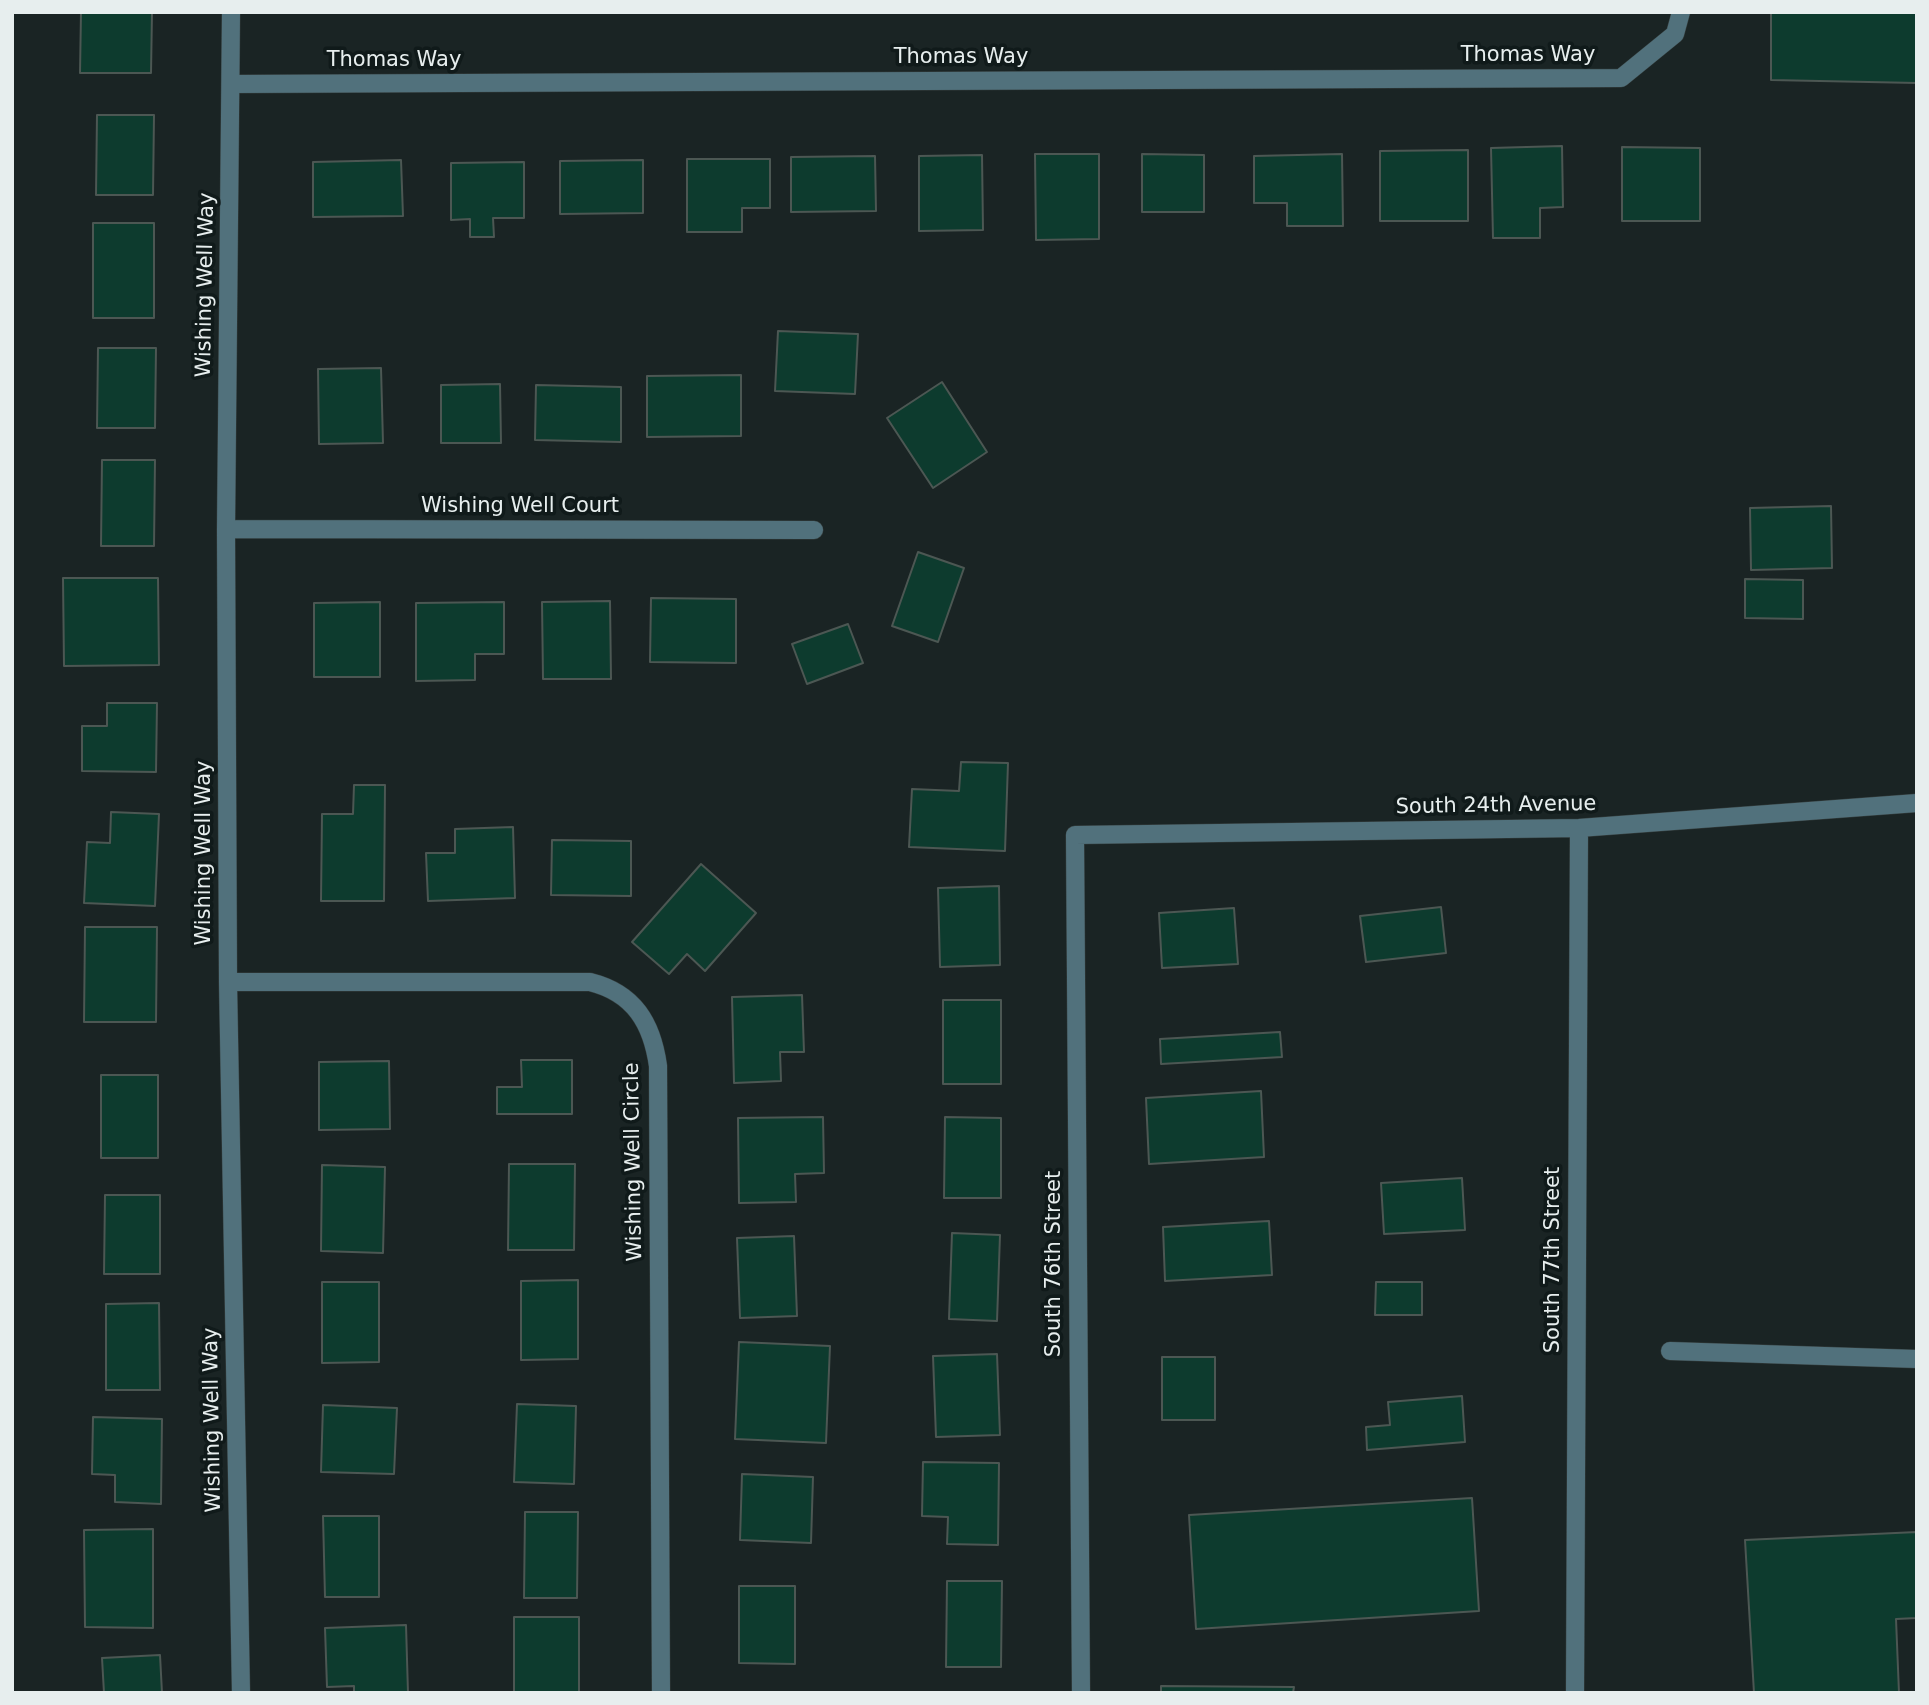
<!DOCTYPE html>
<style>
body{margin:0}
#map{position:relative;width:1929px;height:1705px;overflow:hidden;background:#1a2424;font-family:"DejaVu Sans",sans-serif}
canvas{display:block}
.frame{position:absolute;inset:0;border:14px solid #e7eeee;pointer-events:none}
</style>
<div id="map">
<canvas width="1929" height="1705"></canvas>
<div class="frame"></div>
</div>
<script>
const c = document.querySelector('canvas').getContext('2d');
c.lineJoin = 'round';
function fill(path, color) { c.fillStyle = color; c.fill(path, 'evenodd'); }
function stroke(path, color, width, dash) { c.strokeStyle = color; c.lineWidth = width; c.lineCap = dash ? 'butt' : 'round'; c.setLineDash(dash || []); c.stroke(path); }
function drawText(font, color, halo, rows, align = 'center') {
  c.font = font + ' "DejaVu Sans",sans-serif'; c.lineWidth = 7; c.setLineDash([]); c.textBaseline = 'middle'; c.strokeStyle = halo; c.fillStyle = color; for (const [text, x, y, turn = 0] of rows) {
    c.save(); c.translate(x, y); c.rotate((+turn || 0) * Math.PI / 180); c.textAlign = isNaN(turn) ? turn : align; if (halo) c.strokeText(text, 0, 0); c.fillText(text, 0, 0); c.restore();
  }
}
const building = new Path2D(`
 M81 12H152L151 73H80Z
 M1771 12H1917V83L1771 80Z
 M97 115H154L153 195H96Z
 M1562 146 1563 207 1540 208V238H1493L1491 148Z
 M1622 147 1700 148V221H1622Z
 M1468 150V221H1380V151Z
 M1035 154H1099V239L1036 240Z
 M1142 154 1204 155V212H1142Z
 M1342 154 1343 226H1287V203H1254V156Z
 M982 155 983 230 919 231V156Z
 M875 156 876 211 791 212V157Z
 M687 159H770V208H742V232H687Z
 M401 160 403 216 313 217V162Z
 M643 160V213L560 214V161Z
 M524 162V218H493L494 237H470V219L451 220V163Z
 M93 223H154V318H93Z
 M778 331 858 334 855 394 775 391Z
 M98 348H156L155 428H97Z
 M381 368 383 443 319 444 318 369Z
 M741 375V436L647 437V376Z
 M942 382 987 452 933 488 887 418Z
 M500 384 501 443H441V385Z
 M536 385 621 387V442L535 440Z
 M102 460H155L154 546H101Z
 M1831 506 1832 568 1751 570 1750 508Z
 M918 552 964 568 938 642 892 626Z
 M63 578H158L159 665 64 666Z
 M1745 579 1803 580V619L1745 618Z
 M651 598 736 599V663L650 662Z
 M610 601 611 679H543L542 602Z
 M380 602V677H314V603Z
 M504 602V654H475V680L416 681V603Z
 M848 624 863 663 807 684 792 644Z
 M107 703H157L156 772 82 771V726H107Z
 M961 762 1008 763 1005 851 909 847 912 789 959 791Z
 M354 785H385L384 901H321L322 814H353Z
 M111 812 159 814 155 906 84 903 87 842 110 843Z
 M513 827 515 898 428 901 426 853H455V829Z
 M552 840 631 841V896L551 895Z
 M701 864 756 913 705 971 687 954 669 974 632 942Z
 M999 886 1000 965 940 967 938 888Z
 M1441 907 1446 953 1366 962 1360 916Z
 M1234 908 1238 964 1162 968 1159 913Z
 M85 927H157L156 1022H84Z
 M802 995 804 1052H780L781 1081 734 1083 732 997Z
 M943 1000H1001V1084H943Z
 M1280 1032 1282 1057 1161 1064 1160 1039Z
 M521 1060H572V1114H497V1087H522Z
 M389 1061 390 1129 319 1130V1062Z
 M101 1075H158V1158H101Z
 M1261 1091 1264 1157 1149 1164 1146 1098Z
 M823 1117 824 1173 795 1174 796 1202 739 1203 738 1118Z
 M945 1117 1001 1118V1198H944Z
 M509 1164H575L574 1250H508Z
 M322 1165 385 1167 383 1253 321 1251Z
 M1462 1178 1465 1230 1384 1234 1381 1183Z
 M105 1195H160V1274H104Z
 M1269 1221 1272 1275 1165 1281 1163 1227Z
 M952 1233 1000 1235 997 1321 949 1319Z
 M794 1236 797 1316 740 1318 737 1238Z
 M578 1280V1359L521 1360V1281Z
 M322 1282H379V1362L322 1363Z
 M1376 1282H1422V1315H1375Z
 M159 1303 160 1390H106V1304Z
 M739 1342 830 1346 826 1443 735 1439Z
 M997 1354 1000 1435 936 1437 933 1356Z
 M1162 1357H1215V1420H1162Z
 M1462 1396 1465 1442 1367 1450 1366 1427 1390 1425 1388 1402Z
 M517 1404 576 1406 574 1484 514 1482Z
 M323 1405 397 1408 394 1474 321 1472Z
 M93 1417 162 1419 161 1504 115 1502V1475L92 1474Z
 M923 1462 999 1463 998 1545 947 1544 948 1517 922 1516Z
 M742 1474 813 1477 811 1543 740 1540Z
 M1472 1498 1479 1611 1196 1629 1189 1515Z
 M525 1512H578L577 1598H524Z
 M323 1516H379V1597H325Z
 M153 1529V1628L85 1627 84 1530Z
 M1917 1532V1618L1896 1619 1899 1693H1754L1745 1540Z
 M947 1581H1002L1001 1667H946Z
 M739 1586H795V1664L739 1663Z
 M514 1617H579V1693H514Z
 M406 1625 408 1693H354V1686L327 1687 325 1628Z
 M160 1655 162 1693H104L102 1658Z
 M1161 1686 1294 1687 1293 1693H1161Z`);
fill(building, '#0d3b2e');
stroke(building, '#4c5753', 2);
const minor = new Path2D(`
 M231 12 226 529 228 982 241 1693
 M231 84 1621 78 1675 34 1681 12
 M226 529 814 530
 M228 982H590C634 993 652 1023 658 1066L661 1693
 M1670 1351 1917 1359
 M1081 1693 1075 835 1579 828 1917 803
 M1575 1693 1579 828`);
stroke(minor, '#374040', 19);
stroke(minor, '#51717c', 18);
drawText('21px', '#e7eeee', '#101a1a', [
 ["Thomas Way",1528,56],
 ["Thomas Way",961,58],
 ["Thomas Way",394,61],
 ["Wishing Well Way",206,285,-89],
 ["Wishing Well Court",520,507],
 ["South 24th Avenue",1496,806,-1],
 ["Wishing Well Way",205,853,-90],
 ["Wishing Well Circle",634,1162,-91],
 ["South 77th Street",1554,1260,-90],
 ["South 76th Street",1055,1264,-90],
 ["Wishing Well Way",213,1420,-91]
]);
</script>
